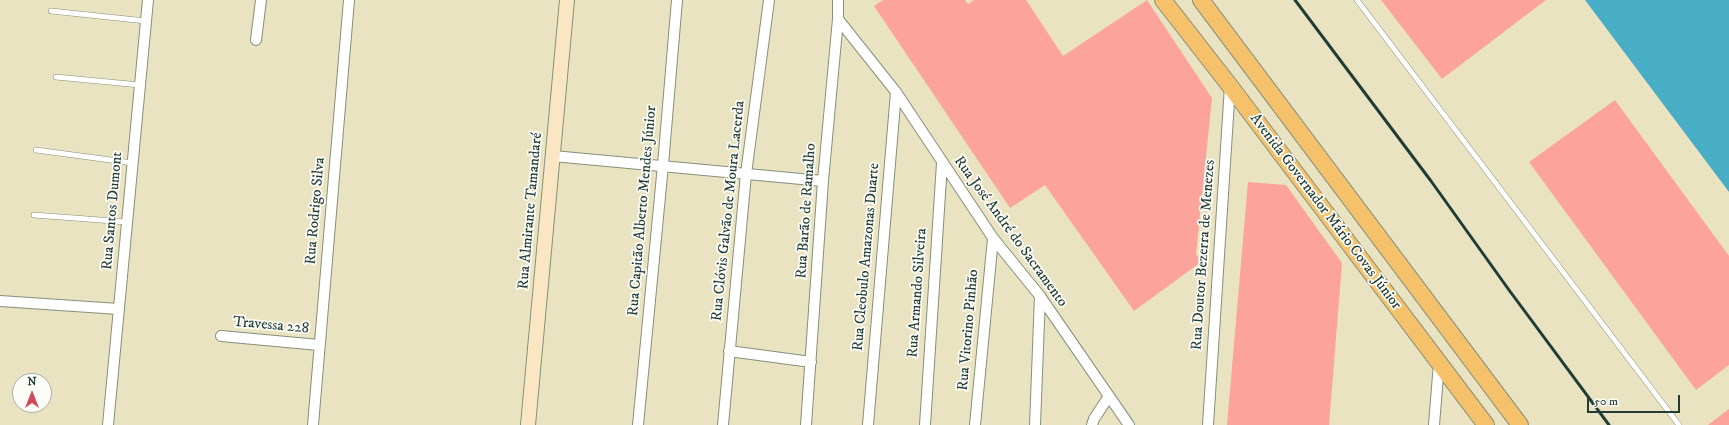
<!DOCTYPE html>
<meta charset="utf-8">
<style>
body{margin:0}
#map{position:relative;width:1729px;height:425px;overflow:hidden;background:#eae3c1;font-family:"IM FELL DW Pica",serif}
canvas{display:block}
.north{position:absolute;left:12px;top:373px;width:40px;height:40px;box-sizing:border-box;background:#fdfcf7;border:1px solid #a4b0a9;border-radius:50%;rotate:0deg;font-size:11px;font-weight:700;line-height:16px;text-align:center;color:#1f3d34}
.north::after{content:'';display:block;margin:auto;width:14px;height:18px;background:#d1495b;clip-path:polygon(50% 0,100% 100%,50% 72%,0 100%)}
.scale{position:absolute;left:1587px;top:395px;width:93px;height:18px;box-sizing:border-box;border:2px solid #1f3d34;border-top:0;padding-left:5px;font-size:12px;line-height:14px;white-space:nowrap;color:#1f3d34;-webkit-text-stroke:3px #fdfcf7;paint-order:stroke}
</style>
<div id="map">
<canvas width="1729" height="425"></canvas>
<div class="north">N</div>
<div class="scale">50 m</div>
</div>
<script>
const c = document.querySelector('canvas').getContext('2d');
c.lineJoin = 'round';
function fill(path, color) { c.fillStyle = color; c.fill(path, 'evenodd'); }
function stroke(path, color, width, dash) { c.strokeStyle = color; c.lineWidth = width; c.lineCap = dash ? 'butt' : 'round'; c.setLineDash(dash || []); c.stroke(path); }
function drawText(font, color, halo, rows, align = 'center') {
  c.font = font + ' "IM FELL DW Pica",serif'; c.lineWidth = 3.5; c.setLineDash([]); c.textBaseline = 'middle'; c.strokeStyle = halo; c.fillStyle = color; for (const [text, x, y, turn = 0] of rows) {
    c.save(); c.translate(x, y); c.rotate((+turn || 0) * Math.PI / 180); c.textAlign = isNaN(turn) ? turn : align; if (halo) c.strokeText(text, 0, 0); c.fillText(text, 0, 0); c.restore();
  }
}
fill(new Path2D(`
 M1585 0H1729V192Z`), '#47aec6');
fill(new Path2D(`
 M883 0H965L968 4 974 0H1026L1063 56 1147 0 1212 98 1196 254 1201 262 1134 311 1045 185 1010 208 874 6Z
 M1381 0H1546L1442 79Z
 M1615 100 1729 256V365L1696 390 1529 162Z
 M1248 182 1286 185 1342 263 1329 425H1227Z
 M1729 409V425H1708Z`), '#fca39c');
const lane = new Path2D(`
 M1357 0 1679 425
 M51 11 146 21
 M56 77 140 85
 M36 150 133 163
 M34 215 127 222`);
const street = new Path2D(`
 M838 19 896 92 993 238 1040 296 1129 425
 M256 40 261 0
 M553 156 823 181
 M0 301 119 309
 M221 336 319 345
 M729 351 811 362
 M108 425 148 0
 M313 425 349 0
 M638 425 663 165 677 0
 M723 425 746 174 769 0
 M806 425 823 181 838 19V0
 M868 425 896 92
 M925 425 942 163
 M975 425 993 238
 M1035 425 1040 296
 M1092 425 1094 419 1109 396
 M1208 425 1230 86
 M1434 425 1439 363`);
const secondary = new Path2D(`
 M528 425 567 0`);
const primary = new Path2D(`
 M1163 0 1230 86 1486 425
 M1201 0 1520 425`);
stroke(lane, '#84907a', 6);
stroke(street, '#84907a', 12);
stroke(secondary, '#84907a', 16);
stroke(primary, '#84907a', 18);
stroke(lane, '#fff', 5);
stroke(street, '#fff', 10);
stroke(secondary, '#fbe6c4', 14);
stroke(primary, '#f5c16b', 16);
stroke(new Path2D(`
 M1295 0 1431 181 1509 290 1609 425`), '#1f3d34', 3);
drawText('15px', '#1f3d34', '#fdfcf7', [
 ["Rua Santos Dumont",113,211,-85],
 ["Rua Rodrigo Silva",316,211,-85],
 ["Rua Almirante Tamandaré",531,211,-85],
 ["Rua Capitão Alberto Mendes Júnior",643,211,-85],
 ["Rua Clóvis Galvão de Moura Lacerda",729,211,-84],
 ["Rua Barão de Ramalho",807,211,-86],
 ["Avenida Governador Mário Covas Júnior",1325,212,53],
 ["Rua José André do Sacramento",1010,232,54],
 ["Rua Doutor Bezerra de Menezes",1204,255,-86],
 ["Rua Cleobulo Amazonas Duarte",867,257,-85],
 ["Rua Armando Silveira",918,293,-86],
 ["Travessa 228",271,326,5],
 ["Rua Vitorino Pinhão",969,330,-85]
]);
</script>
